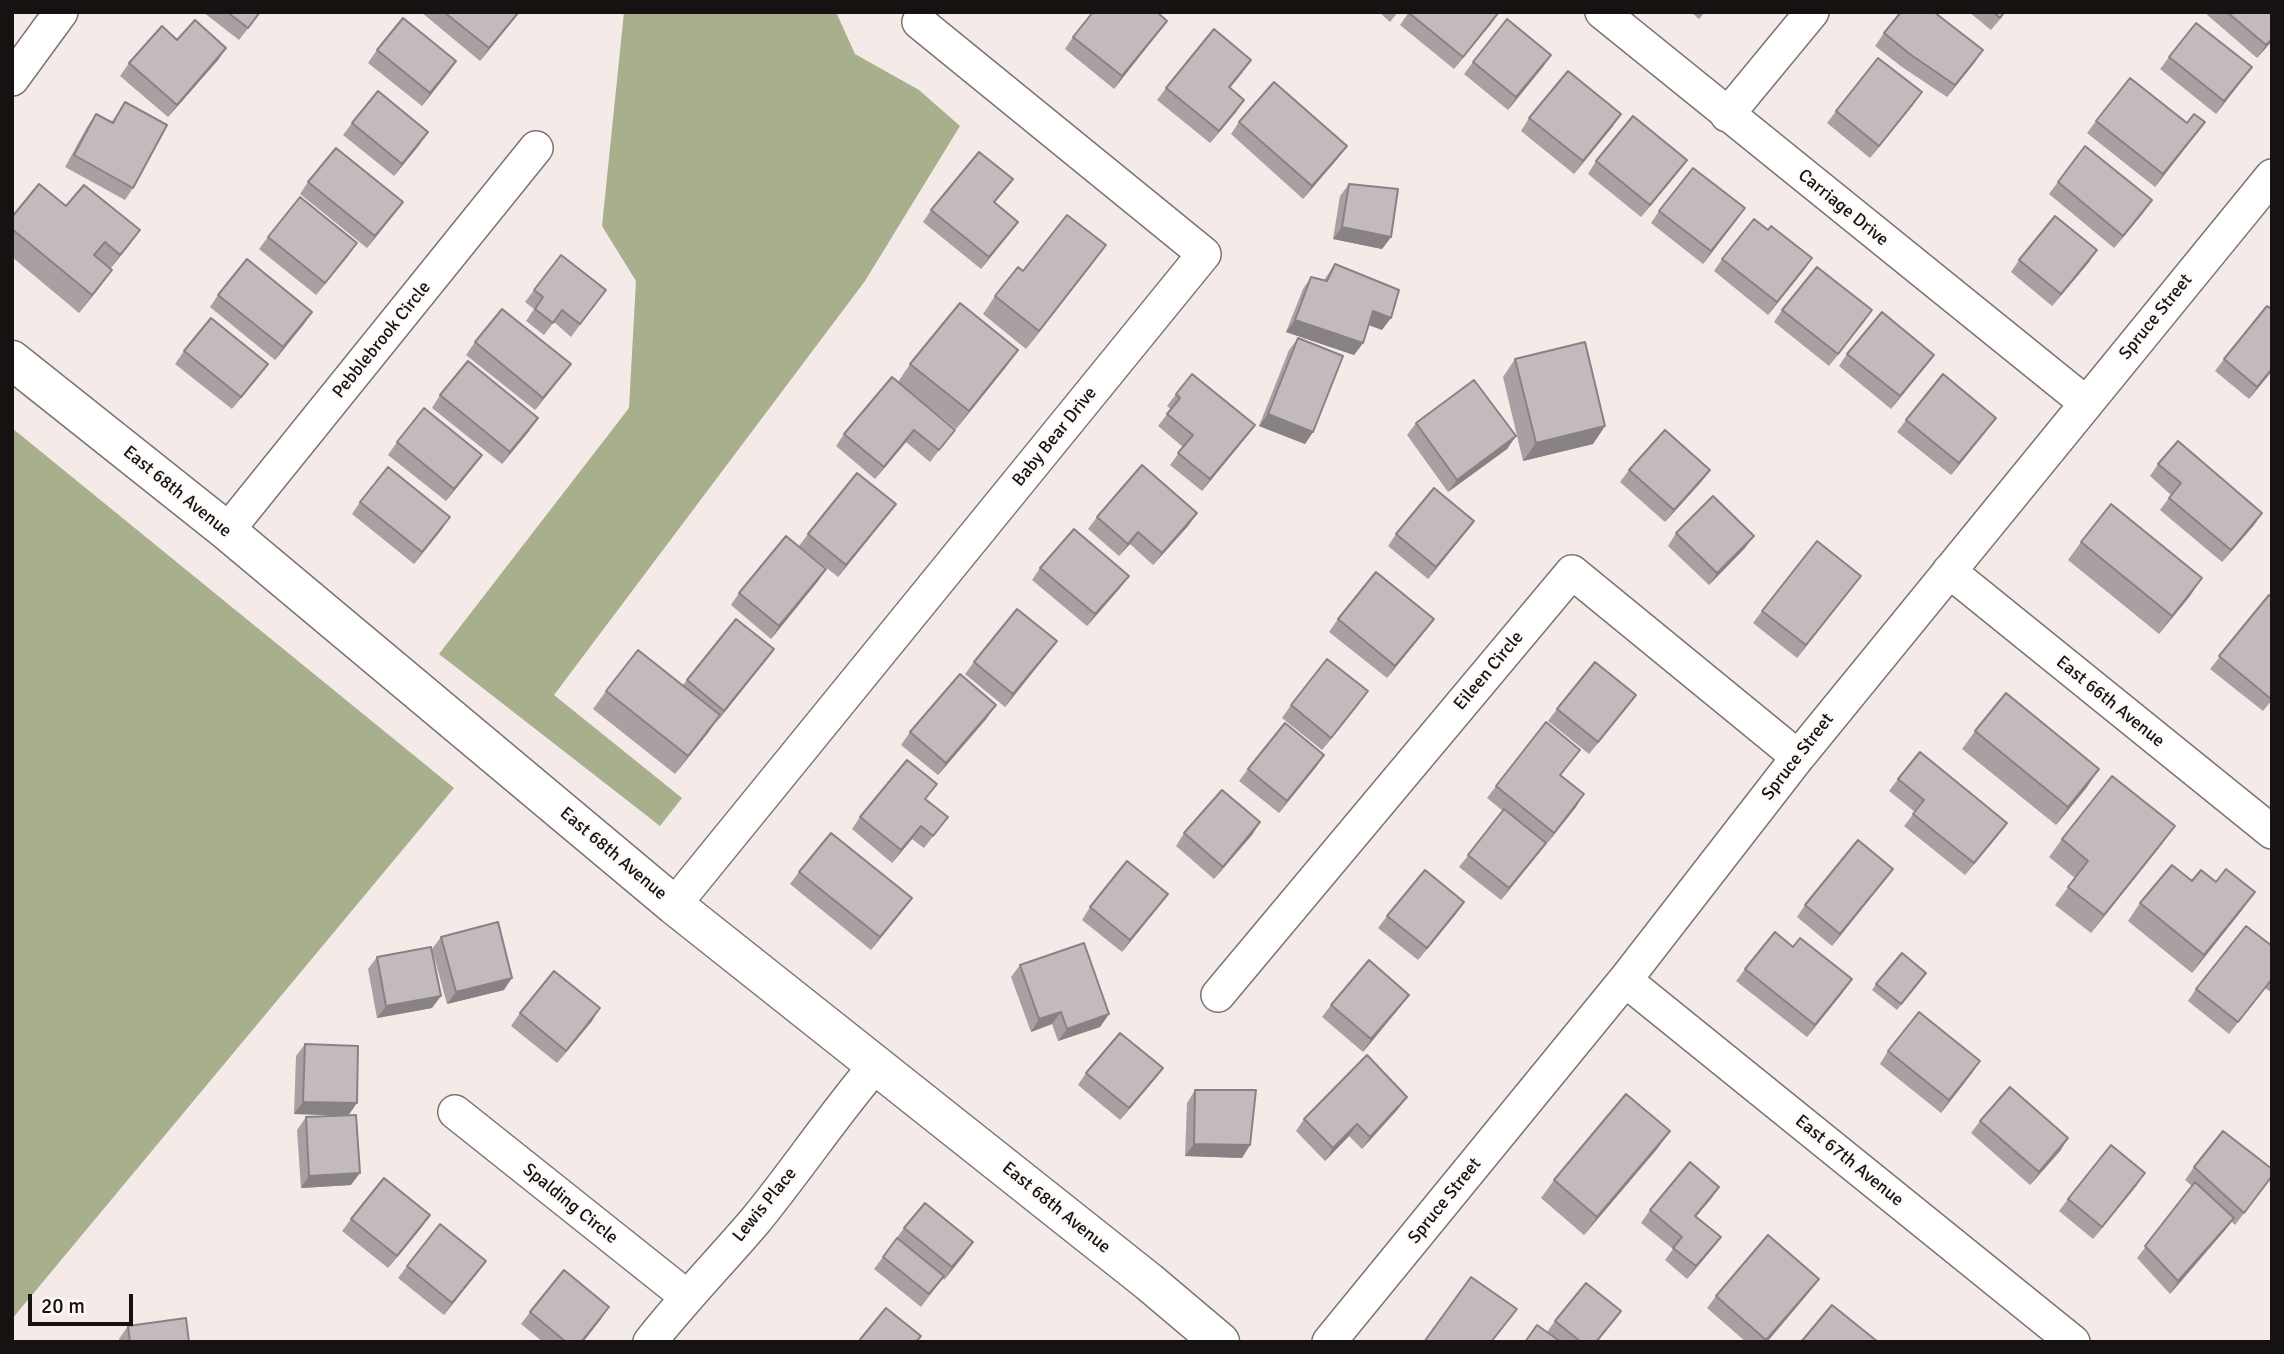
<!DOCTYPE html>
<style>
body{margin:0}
#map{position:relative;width:2284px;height:1354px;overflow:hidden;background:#f4eae7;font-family:Signika,sans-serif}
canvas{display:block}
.frame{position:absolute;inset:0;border:14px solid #151211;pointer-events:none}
.scale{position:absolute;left:28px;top:1294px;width:105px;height:32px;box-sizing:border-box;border:4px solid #151211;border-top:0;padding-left:9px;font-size:21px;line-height:24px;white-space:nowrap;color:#151211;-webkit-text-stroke:5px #fef9f6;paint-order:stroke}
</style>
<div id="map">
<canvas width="2284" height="1354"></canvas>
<div class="frame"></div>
<div class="scale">20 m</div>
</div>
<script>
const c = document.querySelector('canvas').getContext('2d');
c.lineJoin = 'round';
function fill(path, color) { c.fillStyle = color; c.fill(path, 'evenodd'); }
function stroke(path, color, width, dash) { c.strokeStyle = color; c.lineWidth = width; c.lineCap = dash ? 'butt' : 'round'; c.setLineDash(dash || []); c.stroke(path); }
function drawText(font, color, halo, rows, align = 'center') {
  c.font = font + ' Signika,sans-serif'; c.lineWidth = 5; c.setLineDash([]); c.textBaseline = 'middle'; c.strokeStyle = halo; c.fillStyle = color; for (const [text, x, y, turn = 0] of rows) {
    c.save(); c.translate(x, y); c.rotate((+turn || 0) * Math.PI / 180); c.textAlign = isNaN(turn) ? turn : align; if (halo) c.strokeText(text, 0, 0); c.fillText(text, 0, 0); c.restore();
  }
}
fill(new Path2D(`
 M624 12H836L855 54 919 90 960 126 865 281 554 695 682 798 660 826 439 654 629 408 636 281 602 226Z
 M12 428 454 788 12 1319Z`), '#a8af8d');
const street = new Path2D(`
 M1602 12 2086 403
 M12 79 61 12
 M1727 115 1812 12
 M227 531 536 148
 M1949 571 2272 832
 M674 905 1204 254 919 22
 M1625 980 2073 1342
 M1218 995 1572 572 1798 757
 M455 1112 686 1296
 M650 1342C683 1300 720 1262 755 1221 797 1170 833 1115 876 1065
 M1329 1342 1625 980 1798 757 2272 176`);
const secondary = new Path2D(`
 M12 360 227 531 674 905 1149 1282 1220 1342`);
stroke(street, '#7c7471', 36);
stroke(secondary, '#7c7471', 41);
stroke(street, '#fff', 33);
stroke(secondary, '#fff', 38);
fill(new Path2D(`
 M203 12H261L239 40Z
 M421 12H517L518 13 480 61Z
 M1379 12H1398L1390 22Z
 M1409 12H1499L1454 69 1400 25Z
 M1691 12H1705L1699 19Z
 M1969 12H2006L1991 30Z
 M2204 12H2272V41L2257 58Z
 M1167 21 1114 89 1065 49 1073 37Z
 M1884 33 1975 62 1947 97 1902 67 1875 46Z
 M177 40 226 48 218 60 168 117 120 76 129 63Z
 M377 50 456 61 422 106 368 63Z
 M1551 55 1508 110 1464 74 1473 62Z
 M2169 57 2243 79 2216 114 2160 69Z
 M1243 72 1230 88 1236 112 1210 143 1157 100 1166 88Z
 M125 102 133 188 125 200 65 167 87 127 96 114 111 123Z
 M1913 105 1870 158 1827 123 1836 111Z
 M1529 118 1613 126 1574 174 1521 131Z
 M2096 121 2196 134 2155 187 2087 133Z
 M1239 122 1338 158 1303 199 1231 134Z
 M352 123 420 144 394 176 343 135Z
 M1687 160 1641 217 1588 174 1596 161Z
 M1013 179 994 203 1009 234 981 269 923 222 931 210Z
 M308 182 394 214 367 248 300 194Z
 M2058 182 2143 213 2114 248 2049 194Z
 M1349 184 1391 237 1382 249 1333 239 1340 196Z
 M66 206 140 230 127 248 110 269 112 270 99 288 79 313 12 257V217Z
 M1745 208 1703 264 1651 223 1659 211Z
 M1768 230 1804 270 1768 315 1714 271 1722 259Z
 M268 237 348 256 316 295 259 249Z
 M1106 245 1093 263 1026 349 983 314 995 296 1023 271Z
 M2019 260 2089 262 2052 306 2011 272Z
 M1335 264 1382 330 1368 325 1363 343 1354 355 1286 332 1303 289 1311 277 1324 280Z
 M534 290H606L571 337 554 322 544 335 526 321 534 309 525 302Z
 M218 295 312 312 275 360 210 307Z
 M1782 310H1872L1829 366 1774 322Z
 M1298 338 1313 432 1305 444 1259 426 1289 350Z
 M475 342 562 376 535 410 466 355Z
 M1018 350 1005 368 956 429 898 382 910 364Z
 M184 351 268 364 232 409 175 364Z
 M1847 354 1925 367 1891 409 1839 366Z
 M1515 359 1605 426 1593 444 1523 461 1503 377Z
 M2224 359 2272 371 2249 399 2215 371Z
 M892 377 955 430 930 462 906 442 875 479 836 446 844 434Z
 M1176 394 1255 425 1246 437 1202 491 1170 465 1183 447 1158 426 1171 409 1167 406Z
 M440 395 529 431 502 464 432 408Z
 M1906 420 1987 430 1951 475 1897 432Z
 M1416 423 1516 436 1507 449 1448 492 1407 435Z
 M397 442 473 467 446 501 388 455Z
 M2158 464 2262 513 2254 525 2222 562 2160 510 2171 495 2150 476Z
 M1629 470H1710L1701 482 1665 522 1620 482Z
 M360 502 442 529 414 564 352 514Z
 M896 504 838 577 799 546 808 534Z
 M1197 513 1188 526 1153 565 1130 544 1119 556 1088 529 1097 517Z
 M1465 533 1428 579 1388 546 1396 534Z
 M1676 533 1745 548 1709 585 1668 546Z
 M2081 542 2190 596 2159 634 2068 560Z
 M1040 568 1120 588 1087 626 1032 580Z
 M826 569 818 581 771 639 731 605 739 593Z
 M1852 588 1797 658 1753 623 1762 611Z
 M2269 595 2272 700 2263 711 2210 669Z
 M1338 619H1434L1387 678 1329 632Z
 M774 649 675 774 593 709 606 691 683 685 687 680Z
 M1048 653 1005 707 965 674 974 662Z
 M1636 695 1589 754 1548 721 1557 709Z
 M1359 704 1322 750 1282 718 1291 705Z
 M987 718 938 775 901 745 910 732Z
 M1975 731 2087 787 2056 825 1962 749Z
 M1580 750 1561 775 1576 807 1501 900 1459 867 1503 811 1487 798 1496 786Z
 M1324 755 1279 813 1239 781 1248 769Z
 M1898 779 1998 835 1965 875 1904 826 1915 812 1889 791Z
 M926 800 948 817 924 848 912 839 892 863 852 829 860 817Z
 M1260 822 1252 835 1214 879 1176 846 1184 833Z
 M2062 839 2162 844 2091 933 2055 905 2075 878 2049 857Z
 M1893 869 1884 881 1832 946 1797 917 1805 905Z
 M799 872 903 910 871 950 790 884Z
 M2192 881 2216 882 2242 910 2192 973 2128 921 2140 903Z
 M1464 902 1418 960 1378 928 1387 916Z
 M1159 906 1122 952 1082 920 1090 907Z
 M441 937 504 990 447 1004 432 949Z
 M2272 946V993L2265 988 2229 1034 2188 1001 2196 989Z
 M377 957 432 1008 377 1018 368 969Z
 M1020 965 1109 1014 1100 1027 1058 1041 1052 1024 1031 1032 1011 977Z
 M1745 969 1843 992 1807 1037 1736 981Z
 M1922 979 1897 1010 1872 990 1876 984Z
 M1409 995 1400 1007 1363 1052 1322 1017 1331 1005Z
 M520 1013 592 1021 557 1063 511 1026Z
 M305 1044 348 1115 351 1185 301 1188 297 1130 306 1117 344 1115 294 1114 296 1056Z
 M1888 1051 1972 1073 1941 1113 1880 1064Z
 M1163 1068 1154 1080 1120 1120 1078 1085 1086 1073Z
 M1195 1090 1250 1145 1242 1158 1185 1156 1187 1103Z
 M1407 1097 1398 1109 1362 1149 1349 1136 1325 1161 1296 1131 1304 1119Z
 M1980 1121 2068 1138 2060 1151 2030 1185 1971 1133Z
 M1670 1131 1657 1149 1584 1235 1541 1198 1554 1180Z
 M2194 1167 2272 1177 2235 1225 2231 1221 2225 1230 2170 1294 2137 1258 2192 1186 2185 1180Z
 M2137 1185 2093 1239 2059 1211 2068 1199Z
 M1719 1187 1696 1217 1712 1249 1687 1279 1665 1260 1673 1249 1641 1223 1650 1210Z
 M351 1219 421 1228 388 1268 342 1231Z
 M904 1228 965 1254 944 1280 943 1278 921 1307 874 1269Z
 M486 1261 444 1315 398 1278 407 1266Z
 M1810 1291 1767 1342H1746L1707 1308 1716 1296Z
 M1621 1311 1597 1342H1525L1547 1332 1555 1321Z
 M530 1312 601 1319 583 1342H543L521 1324Z
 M128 1326 189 1342H120L119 1339Z`), '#a8a0a3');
fill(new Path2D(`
 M1499 12 1491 24 1454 69 1463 57Z
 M518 13 509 25 480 61 489 48Z
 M1167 21 1158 33 1114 89 1122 76Z
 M2272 39V41L2257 58 2266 45Z
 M226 48 218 60 168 117 177 105Z
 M1983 50 1975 62 1947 97 1955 85Z
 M1551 55 1543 67 1508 110 1516 97Z
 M456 61 448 73 422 106 430 93Z
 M2252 67 2243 79 2216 114 2224 101Z
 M1922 92 1913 105 1870 158 1879 146Z
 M1244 100 1236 112 1210 143 1219 131Z
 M1621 114 1613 126 1574 174 1583 161Z
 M2205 122 2196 134 2155 187 2163 174Z
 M428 132 420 144 394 176 402 164Z
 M1347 146 1338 158 1303 199 1312 186Z
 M1687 160 1678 172 1641 217 1650 205Z
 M2152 200 2143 213 2114 248 2123 236Z
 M403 202 394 214 367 248 375 236Z
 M1745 208 1736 221 1703 264 1711 251Z
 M1018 222 1009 234 981 269 989 257Z
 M1342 227 1391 237 1382 249 1333 239Z
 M140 230 127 248 107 272 120 255Z
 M357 243 348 256 316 295 325 283Z
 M1106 245 1093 263 1026 349 1039 331Z
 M2097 250 2089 262 2052 306 2061 294Z
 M1812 258 1804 270 1768 315 1777 302Z
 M112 270 99 288 79 313 92 295Z
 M1872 310 1864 322 1829 366 1838 354Z
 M1373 311 1391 318 1382 330 1364 323Z
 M312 312 304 324 275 360 283 347Z
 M1295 320 1363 343 1354 355 1286 332Z
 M1018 350 1005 368 956 429 969 411Z
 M1934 355 1925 367 1891 409 1900 396Z
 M268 364 259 376 232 409 241 397Z
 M571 364 562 376 535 410 543 398Z
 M2272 369V371L2249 399 2257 387Z
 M1268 414 1313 432 1305 444 1259 426Z
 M538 418 529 431 502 464 510 452Z
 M1996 418 1987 430 1951 475 1959 463Z
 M1255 425 1246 437 1202 491 1210 479Z
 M1605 426 1593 444 1523 461 1536 443Z
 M914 430 906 442 875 479 884 467Z
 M1516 436 1507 449 1448 492 1457 480Z
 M482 455 473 467 446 501 454 489Z
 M1710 470 1701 482 1665 522 1674 510Z
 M896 504 887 516 838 577 846 565Z
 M1197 513 1188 526 1153 565 1162 553Z
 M2262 513 2254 525 2222 562 2231 550Z
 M450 517 442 529 414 564 422 552Z
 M1474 521 1465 533 1428 579 1436 567Z
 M1138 532 1130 544 1119 556 1128 544Z
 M1754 536 1745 548 1709 585 1717 573Z
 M826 569 818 581 771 639 779 626Z
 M1129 576 1120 588 1087 626 1095 614Z
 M1861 576 1852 588 1797 658 1806 645Z
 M2202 578 2190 596 2159 634 2172 616Z
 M1434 619 1425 631 1387 678 1395 666Z
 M1057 641 1048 653 1005 707 1013 694Z
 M774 649 765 661 716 723 724 711Z
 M1368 691 1359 704 1322 750 1331 738Z
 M1636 695 1627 707 1589 754 1598 742Z
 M996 705 987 718 938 775 946 763Z
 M720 715 708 733 675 774 688 756Z
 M1324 755 1316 767 1279 813 1287 801Z
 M2099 769 2087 787 2056 825 2068 807Z
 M1584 794 1576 807 1546 845 1554 833Z
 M1260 822 1252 835 1214 879 1223 867Z
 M2007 823 1998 835 1965 875 1974 863Z
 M921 826 912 839 892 863 901 850Z
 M2175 826 2162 844 2091 933 2104 915Z
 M1546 843 1537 855 1501 900 1509 888Z
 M1893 869 1884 881 1832 946 1840 934Z
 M2255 892 2242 910 2192 973 2204 955Z
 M1168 894 1159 906 1122 952 1130 940Z
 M912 898 903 910 871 950 880 937Z
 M1464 902 1456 914 1418 960 1427 948Z
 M512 978 504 990 447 1004 456 992Z
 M1852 979 1843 992 1807 1037 1815 1025Z
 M1409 995 1400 1007 1363 1052 1371 1039Z
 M441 996 432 1008 377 1018 386 1006Z
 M600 1008 592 1021 557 1063 566 1051Z
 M1061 1012 1052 1024 1031 1032 1039 1019Z
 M1109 1014 1100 1027 1058 1041 1067 1029Z
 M1980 1061 1972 1073 1941 1113 1949 1100Z
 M1163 1068 1154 1080 1120 1120 1129 1108Z
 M1407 1097 1398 1109 1362 1149 1370 1137Z
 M303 1102 357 1103 348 1116 294 1114Z
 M1357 1124 1349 1136 1325 1161 1333 1148Z
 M1670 1131 1657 1149 1584 1235 1597 1217Z
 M2068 1138 2060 1151 2030 1185 2039 1172Z
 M1194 1144 1250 1145 1242 1158 1185 1156Z
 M360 1173 351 1185 301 1188 309 1176Z
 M2145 1173 2137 1185 2093 1239 2102 1227Z
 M1719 1187 1711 1199 1686 1228 1695 1216Z
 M430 1215 421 1228 388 1268 397 1256Z
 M2234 1218 2225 1230 2170 1294 2178 1281Z
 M1721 1237 1712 1249 1687 1279 1696 1266Z
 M973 1242 965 1254 944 1280 952 1267Z
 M486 1261 477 1273 444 1315 452 1303Z
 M1819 1279 1810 1291 1767 1342H1765Z
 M609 1307 601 1319 583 1342H581Z`), '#888285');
const building = new Path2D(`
 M227 12H260L248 28Z
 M444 12H517L518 13 489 48Z
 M1093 12H1157L1167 21 1122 76 1073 37Z
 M1409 12H1499L1463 57 1409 13Z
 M1901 12H1934L1983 50 1955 85 1911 55 1884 33Z
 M1993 12H2004L2000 18Z
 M2227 12H2272V39L2266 45Z
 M403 18 456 61 430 93 377 50Z
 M1507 19 1551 55 1516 97 1473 62Z
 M195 20 226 48 177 105 129 63 162 26 177 40Z
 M2196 23 2252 67 2224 101 2169 57Z
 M1214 29 1251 60 1229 87 1244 100 1219 131 1166 88Z
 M1878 58 1922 92 1879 146 1836 111Z
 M1568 71 1621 114 1583 161 1529 118Z
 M2130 78 2187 123 2194 114 2205 122 2163 174 2096 121Z
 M1274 82 1347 146 1312 186 1239 122Z
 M378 91 428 132 402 164 352 123Z
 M125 102 167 125 133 188 74 155 96 114 113 123Z
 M1633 116 1687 160 1650 205 1596 161Z
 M2085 146 2152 200 2123 236 2058 182Z
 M336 148 403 202 375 236 308 182Z
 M979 152 1013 179 994 202 1018 222 989 257 931 210Z
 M1693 168 1745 208 1711 251 1659 211Z
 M39 184 66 206 84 185 140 230 120 255 105 242 94 255 112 270 92 295 12 229V217Z
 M1349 184 1398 189 1391 237 1342 227Z
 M300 197 357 243 325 283 268 237Z
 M1067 215 1106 245 1039 331 995 296 1018 267 1023 271Z
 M2055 216 2097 250 2061 294 2019 260Z
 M1754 219 1768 230 1771 226 1812 258 1777 302 1722 259Z
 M561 255 606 290 580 324 562 310 553 323 535 309 543 297 534 290Z
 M247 259 312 312 283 347 218 295Z
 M1335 264 1399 290 1391 318 1373 311 1363 343 1295 320 1311 277 1327 281Z
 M1817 267 1872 310 1838 354 1782 310Z
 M960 303 1018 350 969 411 910 364Z
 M2267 306 2272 309V369L2257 387 2224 359Z
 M502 309 571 364 543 398 475 342Z
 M1882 312 1934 355 1900 396 1847 354Z
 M211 318 268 364 241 397 184 351Z
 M1298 338 1343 356 1313 432 1268 414Z
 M1585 342 1605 426 1536 443 1515 359Z
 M468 361 538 418 510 452 440 395Z
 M1192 374 1255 425 1210 479 1178 453 1193 435 1167 414 1180 398 1176 394Z
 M1943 374 1996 418 1959 463 1906 420Z
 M892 377 955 430 939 450 914 430 884 467 844 434Z
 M1474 380 1516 436 1457 480 1416 423Z
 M424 408 482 455 454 489 397 442Z
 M1665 430 1710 470 1674 510 1629 470Z
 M2178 441 2262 513 2231 550 2169 498 2181 483 2158 464Z
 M1142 465 1197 513 1162 553 1138 532 1128 544 1097 517Z
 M388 467 450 517 422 552 360 502Z
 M857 473 896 504 846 565 808 534Z
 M1434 488 1474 521 1436 567 1396 534Z
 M1713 496 1754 536 1717 573 1676 533Z
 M2111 504 2202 578 2172 616 2081 542Z
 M1074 529 1129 576 1095 614 1040 568Z
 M786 536 826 569 779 626 739 593Z
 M1817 541 1861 576 1806 645 1762 611Z
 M1376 572 1434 619 1395 666 1338 619Z
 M2269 595 2272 597 2271 699 2219 656Z
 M1017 609 1057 641 1013 694 974 662Z
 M736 619 774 649 724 711 687 680Z
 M638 650 720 715 688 756 606 691Z
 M1327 659 1368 691 1331 738 1291 705Z
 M1595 662 1636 695 1598 742 1557 709Z
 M960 674 996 705 946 763 910 732Z
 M2006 693 2099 769 2068 807 1975 731Z
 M1546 722 1580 750 1560 775 1584 794 1554 833 1496 786Z
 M1285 723 1324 755 1287 801 1248 769Z
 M1920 752 2007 823 1974 863 1913 814 1924 800 1898 779Z
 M907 760 937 784 925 799 948 817 933 836 921 826 901 850 860 817Z
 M2112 776 2175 826 2104 915 2068 887 2088 861 2062 839Z
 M1222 790 1260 822 1223 867 1184 833Z
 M1504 809 1546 843 1509 888 1468 855Z
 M831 833 912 898 880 937 799 872Z
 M1858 840 1893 869 1840 934 1805 905Z
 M1127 861 1168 894 1130 940 1090 907Z
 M2172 865 2192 881 2201 870 2216 882 2226 869 2255 892 2204 955 2140 903Z
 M1425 870 1464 902 1427 948 1387 916Z
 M498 922 512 978 456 992 441 937Z
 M2246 926 2272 946V979L2238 1022 2196 989Z
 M1775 932 1793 947 1800 938 1852 979 1815 1025 1745 969Z
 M1084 943 1109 1014 1067 1029 1061 1012 1039 1019 1020 965Z
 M431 947 441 996 386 1006 377 957Z
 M1902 953 1926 973 1901 1004 1876 984Z
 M1369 960 1409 995 1371 1039 1331 1005Z
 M554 971 600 1008 566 1051 520 1013Z
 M1919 1012 1980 1061 1949 1100 1888 1051Z
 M1120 1033 1163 1068 1129 1108 1086 1073Z
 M305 1044 358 1046 357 1103 303 1102Z
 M1367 1055 1407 1097 1370 1137 1357 1124 1333 1148 1304 1119Z
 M2010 1087 2068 1138 2039 1172 1980 1121Z
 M1195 1090H1256L1250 1145 1194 1144Z
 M1626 1094 1670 1131 1597 1217 1554 1180Z
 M356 1115 360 1173 309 1176 306 1117Z
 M2223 1131 2272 1169V1176L2244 1213 2194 1167Z
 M2111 1145 2145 1173 2102 1227 2068 1199Z
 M1690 1162 1719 1187 1695 1216 1721 1237 1696 1266 1673 1248 1682 1237 1650 1210Z
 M384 1178 430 1215 397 1256 351 1219Z
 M2195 1182 2234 1218 2178 1281 2145 1246Z
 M925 1203 973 1242 952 1267 904 1228Z
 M440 1224 486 1261 452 1303 407 1266Z
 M1768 1235 1819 1279 1766 1340 1716 1296Z
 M897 1238 944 1276 929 1294 883 1257Z
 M564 1270 609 1307 581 1342H566L530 1312Z
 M1471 1277 1517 1309 1491 1342H1424Z
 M1586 1283 1621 1311 1596 1342H1581L1555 1321Z
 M1832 1305 1878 1342H1801Z
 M886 1308 921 1336 916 1342H858Z
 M186 1318 189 1342H130L128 1326Z
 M1537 1325 1561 1342H1525Z`);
fill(building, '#c3babe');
stroke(building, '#888285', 2);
drawText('18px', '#151211', '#fef9f6', [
 ["Carriage Drive",1843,208,39],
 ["Spruce Street",2156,317,-51],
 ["Pebblebrook Circle",382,340,-51],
 ["Baby Bear Drive",1055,437,-51],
 ["East 68th Avenue",177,492,39],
 ["Eileen Circle",1489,671,-50],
 ["East 66th Avenue",2110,702,39],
 ["Spruce Street",1798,757,-52],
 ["East 68th Avenue",613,854,40],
 ["East 67th Avenue",1849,1161,39],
 ["Spruce Street",1445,1201,-51],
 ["Spalding Circle",570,1204,39],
 ["Lewis Place",765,1205,-51],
 ["East 68th Avenue",1056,1208,39]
]);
</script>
